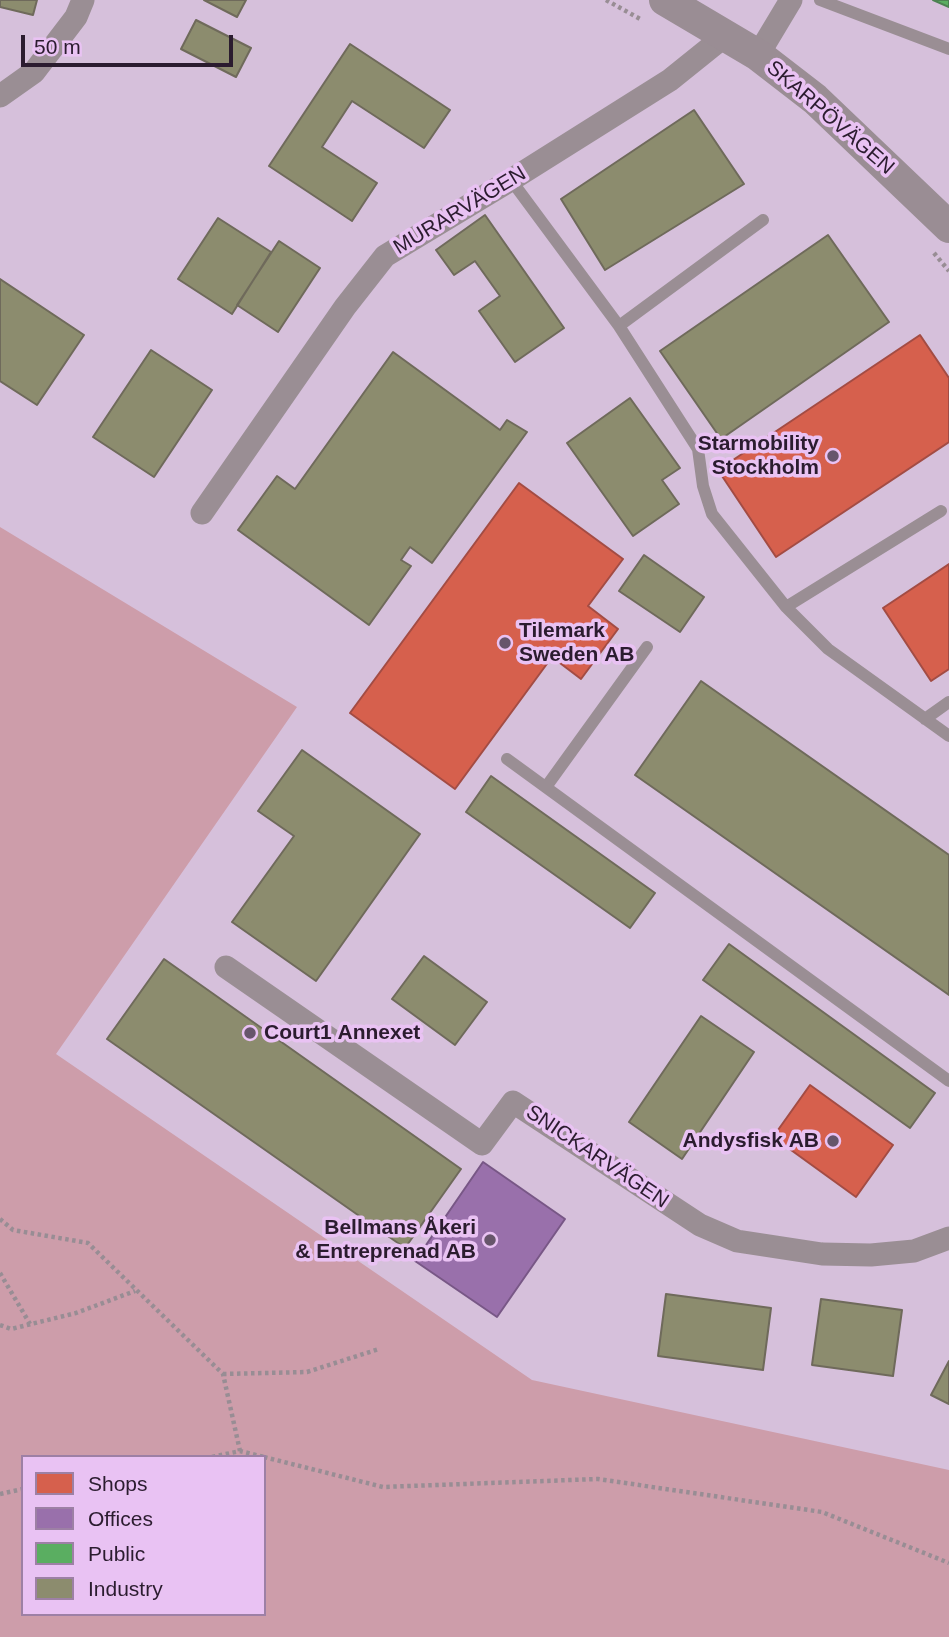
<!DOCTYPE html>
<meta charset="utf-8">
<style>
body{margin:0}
#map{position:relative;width:949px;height:1637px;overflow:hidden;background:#d6c0db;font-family:Helvetica,sans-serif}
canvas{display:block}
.legend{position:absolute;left:21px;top:1455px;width:245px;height:161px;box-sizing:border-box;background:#e9c2f3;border:2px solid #9d80a5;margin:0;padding:9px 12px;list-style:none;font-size:21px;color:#2b1c2f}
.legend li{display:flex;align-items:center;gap:14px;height:35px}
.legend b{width:35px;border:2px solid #9d80a5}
.scale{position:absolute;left:21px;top:35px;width:212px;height:32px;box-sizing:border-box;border:4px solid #2b1c2f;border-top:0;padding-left:9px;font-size:21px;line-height:24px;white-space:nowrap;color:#2b1c2f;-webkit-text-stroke:5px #e9c2f3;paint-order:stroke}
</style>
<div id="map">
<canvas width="949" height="1637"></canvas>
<ul class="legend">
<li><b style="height:19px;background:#d6604d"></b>Shops</li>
<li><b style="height:19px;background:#9970ab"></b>Offices</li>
<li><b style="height:19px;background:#5aae61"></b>Public</li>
<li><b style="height:19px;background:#8c8c6e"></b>Industry</li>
</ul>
<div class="scale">50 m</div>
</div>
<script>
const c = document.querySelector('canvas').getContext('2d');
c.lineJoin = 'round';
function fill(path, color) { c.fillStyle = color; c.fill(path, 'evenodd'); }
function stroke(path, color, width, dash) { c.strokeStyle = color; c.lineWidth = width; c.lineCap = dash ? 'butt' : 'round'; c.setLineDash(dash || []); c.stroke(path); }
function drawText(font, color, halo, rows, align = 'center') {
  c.font = font + ' Helvetica,sans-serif'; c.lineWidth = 7; c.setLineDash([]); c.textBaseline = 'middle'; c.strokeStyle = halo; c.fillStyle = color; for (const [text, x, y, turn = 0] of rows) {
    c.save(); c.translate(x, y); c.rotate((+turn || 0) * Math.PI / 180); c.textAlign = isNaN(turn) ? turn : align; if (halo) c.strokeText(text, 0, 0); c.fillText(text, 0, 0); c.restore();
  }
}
fill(new Path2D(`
 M0 527 297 707 56 1054 532 1380 949 1470V1637H0ZM23 1457H264V1614H23Z`), '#cd9daa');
const shops = new Path2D(`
 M920 335 949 378V442L776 557 718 470Z
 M519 483 623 559 588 606 618 629 581 679 552 657 455 789 350 713Z
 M949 564V669L931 681 883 608Z
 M810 1085 893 1145 856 1197 773 1137Z`);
fill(shops, '#d6604d');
stroke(shops, '#a34c44', 2);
const offices = new Path2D(`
 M483 1162 565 1219 497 1317 415 1261Z`);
fill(offices, '#9970ab');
stroke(offices, '#785786', 2);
const public = new Path2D(`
 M933 0H949V7Z`);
fill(public, '#5aae61');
stroke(public, '#4c8252', 2);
const industry = new Path2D(`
 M0 0H37L33 15 0 7Z
 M204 0H246L237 17Z
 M196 20 251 48 236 77 181 49Z
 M350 44 450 110 424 148 352 101 322 147 377 183 352 221 269 166Z
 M694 110 744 184 605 270 561 199Z
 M485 215 564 328 515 362 479 311 500 296 475 261 454 275 436 250Z
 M218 218 271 252 232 314 178 279Z
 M828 235 889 322 721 439 660 351Z
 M279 241 320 268 278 332 237 305Z
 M0 279 84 335 37 405 0 381Z
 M151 350 212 390 154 477 93 437Z
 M393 352 500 430 507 420 527 432 432 563 410 547 401 560 411 566 369 625 238 530 277 476 295 489Z
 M630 398 680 468 662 480 679 504 633 536 567 443Z
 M644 555 704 597 680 632 619 591Z
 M701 681 949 855V995L635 775Z
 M302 750 420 834 316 981 232 922 294 836 258 811Z
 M491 776 655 893 630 928 466 812Z
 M729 944 935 1093 910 1128 703 980Z
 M424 956 487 1002 455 1045 392 999Z
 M164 959 461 1169 405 1248 107 1039Z
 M701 1016 754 1052 682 1159 629 1122Z
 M666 1294 771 1308 763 1370 658 1356Z
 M821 1299 902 1310 893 1376 812 1365Z
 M949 1361V1404L931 1395Z`);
fill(industry, '#8c8c6e');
stroke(industry, '#6f6a5b', 2);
stroke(new Path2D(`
 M606 0 642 20
 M934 253 949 271
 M0 1219 13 1230 88 1243 223 1374 240 1451
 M0 1273 30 1324
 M0 1325 11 1329 76 1313 135 1291
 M223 1374 307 1372 379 1349
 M212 1457 240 1451 264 1457
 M264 1457 383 1487 598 1479 822 1512 949 1563
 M0 1494 23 1489`), '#988d94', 4.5, [3.5, 3.5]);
stroke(new Path2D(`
 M820 0 949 49
 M511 180 619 326 698 449 703 486 712 514 786 607 828 649 949 736
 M619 326 763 220
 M786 607 941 511
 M925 719 949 702
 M507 759 949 1081
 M546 787 647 647`), '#9a8e94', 12);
stroke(new Path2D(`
 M758 55 791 0
 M0 96 34 72 76 17 83 0
 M202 513 345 307 385 256 511 180 670 80 726 35
 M226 967 482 1144 513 1102 700 1225 737 1241 822 1254 871 1255 914 1251 949 1238`), '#9a8e94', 23);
stroke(new Path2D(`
 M665 0 758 55 815 99 949 227`), '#9a8d94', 32);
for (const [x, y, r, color] of [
 [833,456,7,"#67556b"],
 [505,643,7,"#67556b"],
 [250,1033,7,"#67556b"],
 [833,1141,7,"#67556b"],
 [490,1240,7,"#67556b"]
]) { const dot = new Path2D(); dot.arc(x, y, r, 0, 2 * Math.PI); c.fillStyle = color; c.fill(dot); stroke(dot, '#e9c2f3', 2.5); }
drawText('21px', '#2b1c2f', '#e9c2f3', [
 ["SKARPÖVÄGEN",830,118,41],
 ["MURARVÄGEN",460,211,-31],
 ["SNICKARVÄGEN",597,1157,34]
]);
drawText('bold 21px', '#2b1c2f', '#e9c2f3', [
 ["Starmobility",819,444],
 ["Stockholm",819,468],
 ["Tilemark",519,631,"left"],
 ["Sweden AB",519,655,"left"],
 ["Court1 Annexet",264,1033,"left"],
 ["Andysfisk AB",819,1141],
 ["Bellmans Åkeri",476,1228],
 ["& Entreprenad AB",476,1252]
], 'right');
</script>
